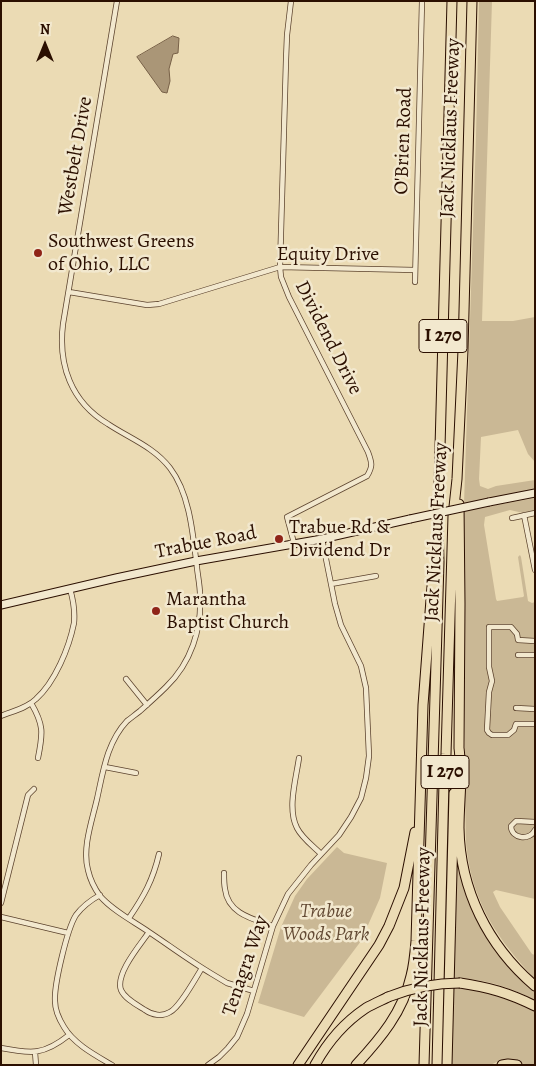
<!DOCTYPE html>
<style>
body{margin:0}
#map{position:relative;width:536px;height:1066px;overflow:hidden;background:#ebdbb4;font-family:Alegreya,serif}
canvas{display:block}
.frame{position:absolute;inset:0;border:2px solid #2b0f00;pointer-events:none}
.north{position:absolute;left:20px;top:20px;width:50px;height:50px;-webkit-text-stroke:4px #f2e8ce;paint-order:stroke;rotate:0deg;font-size:14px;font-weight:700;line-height:20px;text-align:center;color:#2b0f00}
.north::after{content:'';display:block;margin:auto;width:18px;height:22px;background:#2b0f00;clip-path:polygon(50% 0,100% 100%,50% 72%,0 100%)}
</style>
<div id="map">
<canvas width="536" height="1066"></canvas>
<div class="frame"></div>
<div class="north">N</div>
</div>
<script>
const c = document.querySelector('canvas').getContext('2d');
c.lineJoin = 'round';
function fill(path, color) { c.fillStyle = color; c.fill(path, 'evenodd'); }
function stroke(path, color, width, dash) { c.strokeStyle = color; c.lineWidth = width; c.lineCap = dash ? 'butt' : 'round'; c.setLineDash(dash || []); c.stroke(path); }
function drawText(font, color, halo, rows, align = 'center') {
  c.font = font + ' Alegreya,serif'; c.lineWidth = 5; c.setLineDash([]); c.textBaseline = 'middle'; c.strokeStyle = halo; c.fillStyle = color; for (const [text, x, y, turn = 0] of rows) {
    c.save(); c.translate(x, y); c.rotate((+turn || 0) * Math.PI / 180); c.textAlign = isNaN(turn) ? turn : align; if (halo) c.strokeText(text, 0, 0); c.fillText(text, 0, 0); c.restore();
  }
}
fill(new Path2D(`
 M479 1H492L482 321H513L535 317V462L528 454 518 430 481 437 479 479 480 486 488 489 496 486 535 480V489L464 504 476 136Z
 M535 498V511L523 513 510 510 485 517 484 525 496 599 497 601 523 597 524 596 518 557 520 555 521 557 528 601 532 603 535 602V899L496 890 493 892 500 907 532 954 535 955V979C499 941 474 905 467 852 465 837 466 821 465 806L464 511Z
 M337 847 344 853 387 863 380 898 361 941 304 1017 258 1003 281 927 295 896 307 879Z
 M456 849 473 907 523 979 535 990V1001C510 986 483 979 454 978V968H453Z
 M454 987C483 987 510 998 535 1012V1065L506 1062H497L490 1065H450L452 994H454Z`), '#cab895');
const water = new Path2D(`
 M173 36 179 38 178 53 173 54 169 69 170 81 167 93 162 92 137 57Z`);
fill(water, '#aa9677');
stroke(water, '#776047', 1);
const street = new Path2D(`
 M117 1 63 324C58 365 71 402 108 424 129 438 154 447 170 468 190 494 193 535 197 568 198 577 200 586 200 595 202 629 191 663 166 687 158 695 149 703 140 711 136 714 131 718 127 721 107 742 103 772 97 799 92 821 82 848 88 870 90 879 95 889 100 896 113 911 133 921 149 932 170 946 190 961 212 974L227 983 254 991
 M291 1 287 35 286 60 280 267 281 277 289 297 368 452C372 463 373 466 367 476L287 517 294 543
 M415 282 422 1
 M69 292 147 305 159 304 280 267 415 270
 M524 515 535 570
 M512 518 535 513
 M331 584 376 576
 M535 641 518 640 517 634 511 627H489V667L492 681 489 692 487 730 489 733 492 735H508L514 730 516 724H535
 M518 655H535
 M126 679 147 705
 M31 703C44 725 43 733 38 758
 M516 708 535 709
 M1 716C13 711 27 708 36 699 55 682 69 648 74 623 75 612 73 599 70 589
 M299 758C296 779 287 809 297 828 302 838 313 846 321 854
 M105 767 136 773
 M535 822 516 821 511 826C511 839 530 841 535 830
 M224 873C224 878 224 884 225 889 228 914 253 919 273 926
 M100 895C91 900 82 907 76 915 67 929 54 985 55 1001 55 1010 59 1019 64 1027 74 1044 95 1055 112 1065
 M1 903 28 795 34 789
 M1 917 68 933
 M129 918C144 896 153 880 159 854
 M149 932C140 945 115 974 121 990 125 999 137 1005 145 1010 152 1015 162 1017 170 1012 180 1007 195 979 202 968
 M1 1048C32 1054 44 1055 69 1035
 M35 1052 36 1065
 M208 1065 219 1057 228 1048 237 1037 247 1014 273 926 288 894 311 865 339 835 351 817 361 798 366 778 369 756 366 688 361 666 341 625 335 604 322 539`);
const secondary = new Path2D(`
 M489 502 535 493
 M1 605 116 578 196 561 322 539 410 519`);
const highway = new Path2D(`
 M459 504 460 604 459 748C460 755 460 763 461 771 461 790 459 809 459 828 460 890 488 946 535 986
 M460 983C488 987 509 993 535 1006
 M298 1065 379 945 389 926 404 888 415 832
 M315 1065C327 1043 345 1022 366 1008 373 1004 380 1001 388 997
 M356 1065C380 1039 403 1012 411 976 414 965 415 953 416 941L423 705 433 573
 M424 1065 439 562 438 522 452 1
 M437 1065 444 782 446 754 453 516 457 479 463 350 472 1
 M447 1065 454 793
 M502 1065 508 1064 517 1065`);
stroke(street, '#5b422d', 6);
stroke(secondary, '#2b0f00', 9);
stroke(highway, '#2b0f00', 11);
stroke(street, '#f2e8ce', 4.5);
stroke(secondary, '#f2e8ce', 7);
stroke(highway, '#ebdbb4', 9);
const secondaryBridge = new Path2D(`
 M410 519 489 502`);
const highwayBridge = new Path2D(`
 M388 997C411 988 434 983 460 983`);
stroke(secondaryBridge, '#2b0f00', 9, []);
stroke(highwayBridge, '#2b0f00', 11, []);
stroke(secondaryBridge, '#f2e8ce', 7);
stroke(highwayBridge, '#ebdbb4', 9);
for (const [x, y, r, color] of [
 [38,253,5,"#8f2418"],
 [279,539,5,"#8f2418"],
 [156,611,5,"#8f2418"]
]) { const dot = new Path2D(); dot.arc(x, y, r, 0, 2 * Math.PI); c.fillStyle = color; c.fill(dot); stroke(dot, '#f2e8ce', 2); }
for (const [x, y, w] of [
 [443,336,48],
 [445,772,48]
]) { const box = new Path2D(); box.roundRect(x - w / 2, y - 16.5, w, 33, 4); c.fillStyle = '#f2e8ce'; c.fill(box); stroke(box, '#2b0f00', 1); }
drawText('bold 19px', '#2b0f00', null, [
 ["I 270",443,336],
 ["I 270",445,772]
]);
drawText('20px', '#2b0f00', '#f2e8ce', [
 ["Jack Nicklaus Freeway",451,128,-88],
 ["O'Brien Road",404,141,-88],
 ["Westbelt Drive",76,156,-80],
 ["Equity Drive",328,255],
 ["Dividend Drive",328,338,63],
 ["Jack Nicklaus Freeway",437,532,-87],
 ["Trabue Road",206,543,-11],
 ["Jack Nicklaus Freeway",423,937,-89],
 ["Tenagra Way",246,966,-71]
]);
drawText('20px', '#2b0f00', '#f2e8ce', [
 ["Southwest Greens",48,242],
 ["of Ohio, LLC",48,265],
 ["Trabue Rd &",289,528],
 ["Dividend Dr",289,551],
 ["Marantha",166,600],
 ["Baptist Church",166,623]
], 'left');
drawText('italic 20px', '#634a34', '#f2e8ce', [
 ["Trabue",326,912],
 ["Woods Park",326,935]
]);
</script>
